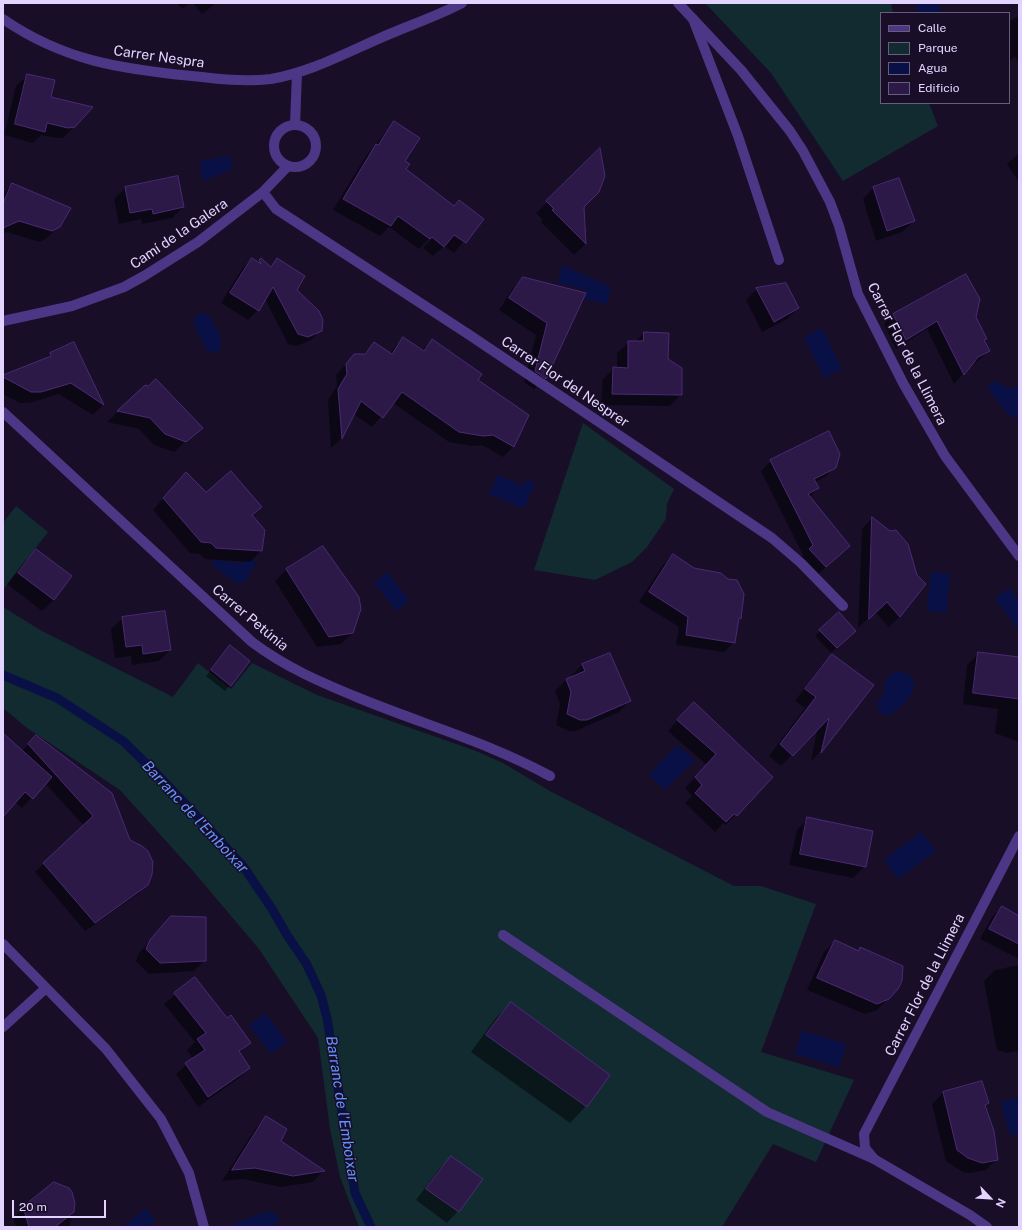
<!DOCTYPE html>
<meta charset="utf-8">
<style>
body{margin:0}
#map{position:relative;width:1022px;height:1230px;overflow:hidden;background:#180e27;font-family:"Public Sans",sans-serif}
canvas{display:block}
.frame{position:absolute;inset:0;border:4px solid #e2d4ff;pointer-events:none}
.legend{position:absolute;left:880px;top:12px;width:130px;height:92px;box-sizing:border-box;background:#180e27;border:1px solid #695d7d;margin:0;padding:5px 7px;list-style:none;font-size:12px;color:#e2d4ff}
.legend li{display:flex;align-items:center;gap:8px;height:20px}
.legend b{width:20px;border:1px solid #695d7d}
.north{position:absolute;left:970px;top:1178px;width:40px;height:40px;-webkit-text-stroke:3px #180e27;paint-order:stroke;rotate:115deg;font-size:11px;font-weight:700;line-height:16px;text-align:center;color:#e2d4ff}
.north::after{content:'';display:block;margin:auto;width:14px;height:18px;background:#e2d4ff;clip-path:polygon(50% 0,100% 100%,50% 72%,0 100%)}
.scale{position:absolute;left:12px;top:1200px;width:94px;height:18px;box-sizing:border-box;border:2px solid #e2d4ff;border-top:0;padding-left:5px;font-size:12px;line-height:14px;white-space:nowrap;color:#e2d4ff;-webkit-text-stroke:3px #180e27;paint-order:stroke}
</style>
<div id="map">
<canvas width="1022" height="1230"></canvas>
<div class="frame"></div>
<ul class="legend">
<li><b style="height:5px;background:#4c3787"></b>Calle</li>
<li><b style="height:11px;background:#112b31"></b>Parque</li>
<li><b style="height:11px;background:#081046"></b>Agua</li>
<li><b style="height:11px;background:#2d1948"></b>Edificio</li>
</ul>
<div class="north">N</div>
<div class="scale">20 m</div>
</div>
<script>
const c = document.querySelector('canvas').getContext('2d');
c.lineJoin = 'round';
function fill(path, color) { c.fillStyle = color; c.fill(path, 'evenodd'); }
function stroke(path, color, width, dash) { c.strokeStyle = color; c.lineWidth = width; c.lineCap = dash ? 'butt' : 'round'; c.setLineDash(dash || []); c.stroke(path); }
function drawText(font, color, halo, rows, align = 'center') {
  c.font = font + ' "Public Sans",sans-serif'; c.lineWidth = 3; c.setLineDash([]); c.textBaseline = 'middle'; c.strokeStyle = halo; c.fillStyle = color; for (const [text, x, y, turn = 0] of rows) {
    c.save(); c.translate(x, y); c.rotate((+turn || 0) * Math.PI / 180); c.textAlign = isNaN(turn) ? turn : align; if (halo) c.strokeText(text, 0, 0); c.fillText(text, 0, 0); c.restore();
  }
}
fill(new Path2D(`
 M705 3H891L893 13H881V103H929L938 126 843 181 771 73Z
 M583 423 674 489 667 504 666 519 647 547 632 562 595 580 534 570Z
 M16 506 48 532 3 590V523Z
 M3 607 42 631 173 697 198 663 231 689 252 663 317 695 476 751 503 763 550 791 734 886H761L816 904 761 1052 854 1080 816 1162 773 1144 722 1227H359L340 1177 330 1129 318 1038 259 949 193 871 120 790 27 728 3 708Z`), '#112b31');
fill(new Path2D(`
 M918 3H938L942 13H918L916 7Z
 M231 156 232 169 203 181 200 161Z
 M562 265 611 287 607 304 584 299 586 290 558 283Z
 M200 313 207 314 210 317C216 328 227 342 217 353L207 351 194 325 195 317Z
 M822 328 842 369 824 378 804 337Z
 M995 381 1008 388 1019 387V419L1008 414 987 388Z
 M498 475 523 486 526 479 535 483 524 509 489 494Z
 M249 557 256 563 245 582 236 583 212 565 214 560 241 563Z
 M387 572 409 600 397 611 374 583Z
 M931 572 950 574 946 613 927 611Z
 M1009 588 1019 601V626L1017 628 995 599Z
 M898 671 911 676C912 679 914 682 914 685 913 697 896 714 885 716L878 710 877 703 885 692C883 680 888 676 898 671Z
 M677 745 695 760 665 790 649 775Z
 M921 832 936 851 898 879 884 860Z
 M265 1013 287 1042 271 1054 249 1025Z
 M802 1031 846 1044 839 1067 795 1054Z
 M1017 1098 1019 1105V1133L1010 1136 1001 1102Z
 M145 1208 156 1221 149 1227H123Z
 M269 1211 270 1213 276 1214 279 1218 274 1227H236L235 1223Z`), '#081046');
fill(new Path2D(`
 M177 3H190L182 9Z
 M193 3H216L202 14Z
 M1019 16V63L1015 57 1009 61V21Z
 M28 75 74 126 63 138H56L41 135 33 143 4 135 16 86Z
 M394 122 405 170 454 206 482 219 454 253 444 246 433 256 423 248 436 234 435 233 419 249 389 227 380 236 333 210 366 156Z
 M599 150 583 206 585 244 574 255 541 222 543 220 536 213Z
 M1019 153V182L1007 164Z
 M12 184 59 226 47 238 40 242 7 232 3 234V194Z
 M874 187 914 221 902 232 876 241 863 199Z
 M125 188 183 207 172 218 142 224 141 219 119 224 114 199Z
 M252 259 257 263 261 259 270 267 277 259 321 330 311 340 297 346 288 344 265 299 258 310 248 320 221 303 242 269Z
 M523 278 585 293 545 378 534 389 524 382 536 335 499 310 512 290Z
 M757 289 798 308 787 319 762 332 746 300Z
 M893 314 975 317 986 339 984 341 989 351 979 360 972 364 954 384 927 329 896 349 884 324Z
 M644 333 667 359 681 394 670 406 601 405 603 379 614 368H617V353L629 342H635Z
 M403 338 421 351 432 341 476 380 528 415 513 447 503 457 482 445 472 446 449 442 393 403 372 427 354 414 341 439 331 448 328 400 337 386 336 375 354 355H362L374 343 389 354Z
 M73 344 103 405 93 415 59 394 29 403H20L3 394V376L45 359 50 354ZM67 379 80 388V390L66 381Z
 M145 386 201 428 174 452 154 445 139 429 107 422Z
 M771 461 835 467 825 477 815 482 818 488 810 497 849 546 816 576 800 559 803 555 761 471Z
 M176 484 261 507 251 516 263 530 261 551 250 562 205 559 200 554 190 553 153 510Z
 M872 518 900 616 889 627 875 612 858 628 862 529Z
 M36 550 71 576 54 600 42 611 7 584 25 561Z
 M673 555 693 569 743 594 740 619 737 622 734 642 724 652 676 645 679 627 639 602 663 565Z
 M287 569 352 633 341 644 317 647 275 581Z
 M123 618 170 650 159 661 132 665 131 656 115 658 111 629Z
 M820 631 849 636 831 653 815 636Z
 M230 647V685L225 691 206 676Z
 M609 654 630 701 619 712 575 731H569L556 725 560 704 555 691 566 680 572 678 571 676 582 665Z
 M978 654 1019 657V742L995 733 998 709 963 704 967 665Z
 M833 655 872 685 820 752 811 761 818 727 781 766 769 756 805 708 795 701 821 666Z
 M683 714 772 777 726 825 723 823 715 832 685 803 692 796 685 788 707 765 668 731Z
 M36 737 147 884 138 894 85 931 35 872 84 826 45 783 22 808 15 802 3 814V747L22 751Z
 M808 818 865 866 853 878 789 865 797 830Z
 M1002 907 1019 917V959L980 939 992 917Z
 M160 929 205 960 194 971 149 974 136 961 139 953Z
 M835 941 857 952 860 949 889 998 877 1010 865 1014 807 990 824 952Z
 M1019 965V1051L1007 1053 997 1050 984 981 995 970Z
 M195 979 226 1020 249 1043 239 1053 249 1068 239 1078 198 1107 176 1074 193 1059 187 1050 195 1042 164 1004Z
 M511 1003 586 1106 570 1123 471 1052 495 1019Z
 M943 1093 988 1103 984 1107 997 1159 986 1170 970 1173 963 1172 946 1161 932 1104Z
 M266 1118 279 1142 323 1171 313 1182 281 1187 243 1179 222 1181 255 1129Z
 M452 1157 458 1211 447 1223 416 1200 440 1168Z
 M74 1207 69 1227H16L13 1218 24 1208Z`), '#0007');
stroke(new Path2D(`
 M3 675 57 698 123 741 158 775 211 831 243 866 272 909 287 935 306 963 321 995 327 1018 355 1193 371 1227`), '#081046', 9);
const building = new Path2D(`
 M27 74 55 80 51 97 93 107 75 127 68 128 47 123 45 132 15 124Z
 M394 121 420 138 405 161 410 164 406 169 454 206 459 200 484 219 466 243 454 235 444 247 432 237 430 239 398 216 391 226 343 199 376 144 378 145Z
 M600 148 605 176 599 192 584 207 586 244 552 210 554 209 546 201Z
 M178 176 184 207 153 214 152 209 130 213 125 187Z
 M899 178 915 221 887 231 873 187Z
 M12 183 71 208 60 227 52 231 19 221 3 228V204Z
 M252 258 261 264 259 260 261 258 271 267 277 258 305 276 297 290 319 311 323 320 322 331 308 337 298 334 273 287 259 311 230 293Z
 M966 274 980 299 976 317 987 339 984 340 990 351 978 357 964 375 937 321 906 340 893 314Z
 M523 277 586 293 546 379 535 371 547 323 509 298Z
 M786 283 799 308 774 322 756 288Z
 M644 332 669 333 668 359 682 368V395L612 394 613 367 628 368V341H643Z
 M403 337 424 351 432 339 482 374 478 380 529 415 514 447 493 435 483 436 459 432 402 392 383 418 361 401 342 439 338 389 347 374 346 364 354 354H365L374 342 392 354Z
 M74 342 104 405 71 383 41 392H31L3 377V375L51 356 50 353Z
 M156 379 203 428 186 442 165 434 150 418 117 411 145 385 148 386Z
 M829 431 840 454 836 468 814 479 819 488 808 494 850 546 826 567 809 549 813 545 770 460Z
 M231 471 262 507 252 515 265 530 262 551 216 548 211 543 201 542 163 498 186 472 206 492Z
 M872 517 890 531 896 530 908 544 917 575 926 584 900 617 887 602 869 619Z
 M323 546 359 597 361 609 353 633 329 637 286 569Z
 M36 549 72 576 54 600 18 573Z
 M673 554 694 568 721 573 728 579 737 580 744 594 741 619 739 618 735 643 686 635 688 617 649 592Z
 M165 611 171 650 143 654 142 645 126 647 122 617Z
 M839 612 856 631 837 648 819 630Z
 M230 645 250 661 231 686 211 670Z
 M978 652 1019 657V699L973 693Z
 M610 653 631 701 587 720H580L567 714 571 692 566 679 585 671 582 664Z
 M832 654 874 685 821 753 829 718 793 756 780 744 816 697 805 689Z
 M694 702 773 777 737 816 734 814 726 822 695 793 702 785 695 777 716 754 677 720Z
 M3 733 52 777 33 799 25 792 3 817Z
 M36 735 112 793 130 840 142 846 148 851 153 862 152 875 148 885 95 923 43 863 93 816 28 744Z
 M807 817 873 831 866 867 800 854Z
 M1002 906 1019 916V944L989 929Z
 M171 916 206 917V961L160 963 146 949 150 940Z
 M835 940 859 951 860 947 903 966 902 981 898 989 889 999 877 1004 817 978Z
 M195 977 227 1018 231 1015 251 1043 239 1051 250 1068 208 1097 185 1063 205 1050 197 1039 206 1033 174 993Z
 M511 1002 610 1075 587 1107 486 1035Z
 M982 1081 989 1103 985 1105 994 1131 998 1160 982 1163 968 1158 957 1150 943 1092Z
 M266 1116 287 1129 281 1141 325 1171 293 1176 255 1168 232 1170Z
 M451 1156 483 1179 459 1212 426 1189Z
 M54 1182 69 1188 72 1192 75 1203 74 1212 55 1227H29L23 1207Z`);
fill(building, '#2d1948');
stroke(building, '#4a2a75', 1);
stroke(new Path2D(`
 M693 19 738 136 779 260
 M503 935 767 1112 874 1159`), '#4c3787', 10);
stroke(new Path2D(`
 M678 3 741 70 790 131 803 151 830 202 839 226 858 294 903 383 945 456 1019 556
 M3 19C64 61 121 69 192 76 218 79 244 82 271 79 313 72 353 49 392 33 416 23 439 15 462 3
 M295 125 297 73
 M274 146a21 21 0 1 1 42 0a21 21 0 1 1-42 0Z
 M263 192 276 209 468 334 772 538 801 563 843 606
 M3 321 72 306 124 287 144 276 198 242 263 192 288 166
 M3 412 252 642C285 667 320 682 359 698 422 724 490 743 550 776
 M3 944 106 1049 161 1119 189 1173 204 1227
 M3 1027 46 988
 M987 1227 970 1215 874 1159 865 1148 864 1134 1019 836`), '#4c3787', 10);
drawText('14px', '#e2d4ff', '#180e27', [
 ["Carrer Nespra",159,57,8],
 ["Camí de la Galera",179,234,-34],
 ["Carrer Flor de la Llimera",907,354,63],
 ["Carrer Flor del Nesprer",565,382,34],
 ["Carrer Petúnia",250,618,40],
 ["Carrer Flor de la Llimera",925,985,-63]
]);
drawText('italic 15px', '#6293ff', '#180e27', [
 ["Barranc de l'Emboixar",195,817,47],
 ["Barranc de l'Emboixar",342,1109,81]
]);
</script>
